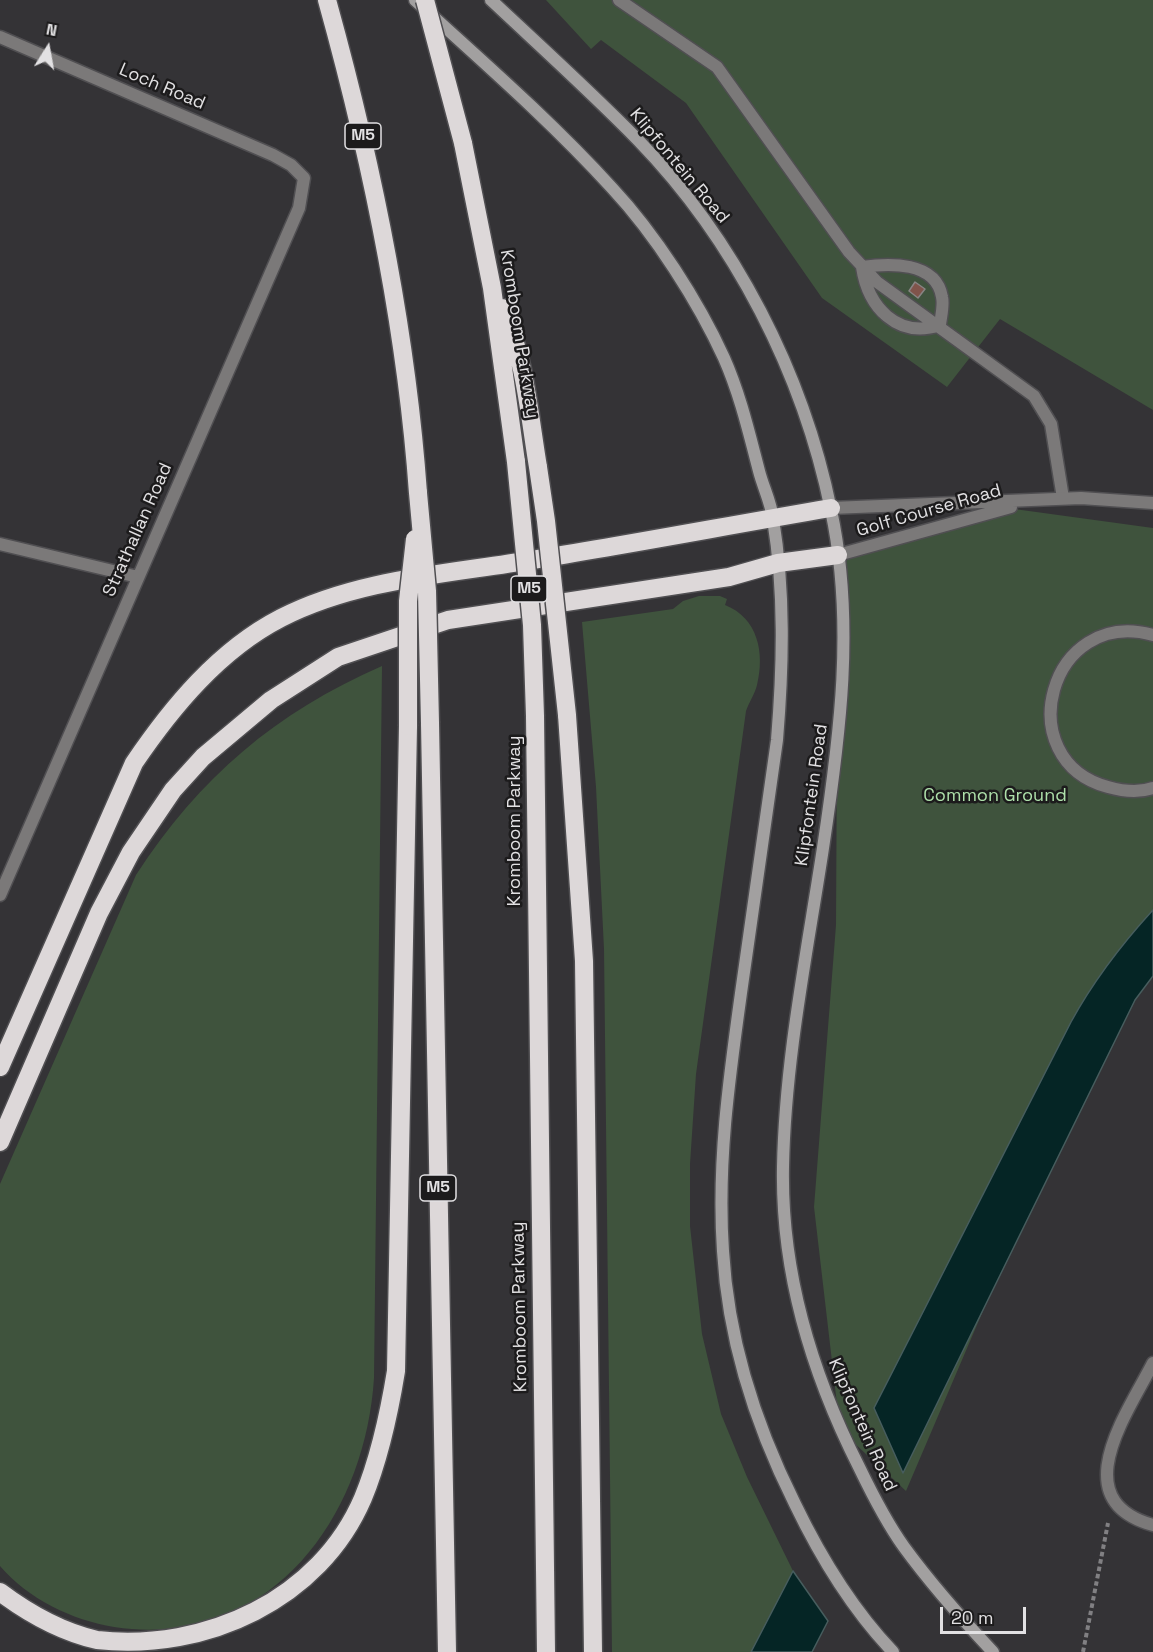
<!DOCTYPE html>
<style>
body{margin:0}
#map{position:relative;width:1153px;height:1652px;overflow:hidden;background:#343336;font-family:"Space Grotesk",sans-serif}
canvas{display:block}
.north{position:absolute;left:18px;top:18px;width:60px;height:60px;-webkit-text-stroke:4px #1c1b1c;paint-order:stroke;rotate:11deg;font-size:16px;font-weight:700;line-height:24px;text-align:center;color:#e2e1e3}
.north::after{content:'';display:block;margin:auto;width:21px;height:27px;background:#e2e1e3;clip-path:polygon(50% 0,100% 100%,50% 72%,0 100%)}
.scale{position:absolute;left:940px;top:1607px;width:86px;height:27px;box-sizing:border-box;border:3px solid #e2e1e3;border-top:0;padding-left:8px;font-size:18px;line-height:21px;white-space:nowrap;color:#e2e1e3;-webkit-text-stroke:4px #1c1b1c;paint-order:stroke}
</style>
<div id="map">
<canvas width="1153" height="1652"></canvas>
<div class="north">N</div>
<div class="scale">20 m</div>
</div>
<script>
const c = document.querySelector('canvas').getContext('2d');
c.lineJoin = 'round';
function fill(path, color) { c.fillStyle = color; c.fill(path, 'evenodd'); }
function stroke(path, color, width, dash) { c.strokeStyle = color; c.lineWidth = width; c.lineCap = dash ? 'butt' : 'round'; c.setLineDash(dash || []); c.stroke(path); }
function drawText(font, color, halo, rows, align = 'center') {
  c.font = font + ' "Space Grotesk",sans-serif'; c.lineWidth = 5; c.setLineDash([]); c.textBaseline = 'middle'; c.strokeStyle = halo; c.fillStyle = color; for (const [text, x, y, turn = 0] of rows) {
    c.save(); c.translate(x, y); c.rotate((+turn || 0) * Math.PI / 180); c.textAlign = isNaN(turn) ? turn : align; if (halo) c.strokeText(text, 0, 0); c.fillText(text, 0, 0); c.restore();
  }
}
fill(new Path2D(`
 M546 0H1153V410L1000 319 947 387 822 298 686 103 601 40 591 49Z
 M1007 508 1153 528V951L1126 976 906 1491 840 1430 814 1207 836 925 838 555Z
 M699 596H720L727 599 725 605C758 618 765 653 757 685 755 694 749 702 746 711L696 1074 690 1164V1226L702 1334 721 1414 747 1477 793 1571 751 1652H612L604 949 596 787 582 622 673 609 683 601Z
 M382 666 374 1378C365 1519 269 1650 114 1627 72 1620 28 1599 0 1566V1184L136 875C200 777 275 713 382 666Z`), '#3f533d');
const water = new Path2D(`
 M1153 910V976L1135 1000 903 1473 874 1408 1071 1022C1094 980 1121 945 1153 910Z
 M793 1571 828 1621 812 1652H751Z`);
fill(water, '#052525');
stroke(water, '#475d5e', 1.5);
const building = new Path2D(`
 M915 282 925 289 918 298 909 291Z`);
fill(building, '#80544b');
stroke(building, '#888484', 1.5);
const lane = new Path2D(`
 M619 0 717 67 849 252 877 282 1034 396 1051 424 1063 498
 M862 267C889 263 936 261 942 297 944 305 941 316 940 325
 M862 267C868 307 897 339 940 325
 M1153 635C1049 606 1008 760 1108 787 1122 791 1139 793 1153 788`);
const street = new Path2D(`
 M0 37 273 155 291 165 304 178 299 208 0 895
 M831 508 1081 498 1153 503
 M0 544 138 577
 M838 555 1011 507
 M1153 1363C1127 1414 1064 1500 1153 1525`);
const secondary = new Path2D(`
 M415 0C482 61 551 121 612 188 655 234 698 301 724 358 740 394 749 433 759 471 763 487 771 502 773 519 785 592 783 667 777 740 765 825 753 909 741 993 729 1079 717 1164 723 1251 728 1339 756 1426 795 1504 820 1556 853 1610 893 1652
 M491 0C540 46 591 92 638 140 735 240 803 373 831 510 855 622 840 736 823 848 807 953 785 1060 783 1167 781 1272 812 1374 859 1467 872 1494 886 1522 904 1547 931 1584 962 1619 993 1652`);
const highway = new Path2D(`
 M327 0C372 162 406 325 418 493
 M463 143 492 288 516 462
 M502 308C525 357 529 413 538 467
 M567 715 584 961 593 1652
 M535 716 546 1652
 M430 723 447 1652
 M0 1067 134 763C172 707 219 650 281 618 357 579 448 574 532 560 632 544 731 525 831 508
 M0 1142 99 913 131 852 173 790 203 757 271 700 338 657 448 620 729 577 778 563 838 555
 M0 1592C28 1613 62 1632 97 1640 206 1652 320 1599 363 1498 380 1457 389 1414 396 1371L408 726`);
stroke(lane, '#504f52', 15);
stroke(street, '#504f52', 15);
stroke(secondary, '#504f52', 15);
stroke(highway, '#504f52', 21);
stroke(new Path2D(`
 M1083 1652 1108 1523`), '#818083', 4, [4.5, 3]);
stroke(lane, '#7b7979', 12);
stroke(street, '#7b7979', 12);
stroke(secondary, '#a2a0a0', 12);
stroke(highway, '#ddd8d9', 18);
const highwayBridge = new Path2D(`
 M425 0 463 143
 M516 462 532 625 535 716
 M538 467 546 521 567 715
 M418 493 427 591 430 723
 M408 726V601L415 539`);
stroke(highwayBridge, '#504f52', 21, []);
stroke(highwayBridge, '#ddd8d9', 18);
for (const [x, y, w] of [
 [363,136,36],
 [529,589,36],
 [438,1188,36]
]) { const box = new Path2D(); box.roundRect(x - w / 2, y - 13, w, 26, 4.5); c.fillStyle = '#1c1b1c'; c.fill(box); stroke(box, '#e2e1e3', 1.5); }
drawText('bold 16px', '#e2e1e3', null, [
 ["M5",363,136],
 ["M5",529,589],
 ["M5",438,1188]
]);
drawText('18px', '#e2e1e3', '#1c1b1c', [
 ["Loch Road",162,87,23],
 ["Klipfontein Road",679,166,50],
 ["Kromboom Parkway",519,334,81],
 ["Golf Course Road",929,511,-16],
 ["Strathallan Road",138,530,-66],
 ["Klipfontein Road",812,795,-82],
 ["Kromboom Parkway",515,821,-90],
 ["Kromboom Parkway",520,1307,-91],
 ["Klipfontein Road",862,1425,66]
]);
drawText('18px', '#aee0aa', '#1c1b1c', [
 ["Common Ground",995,796]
]);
</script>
